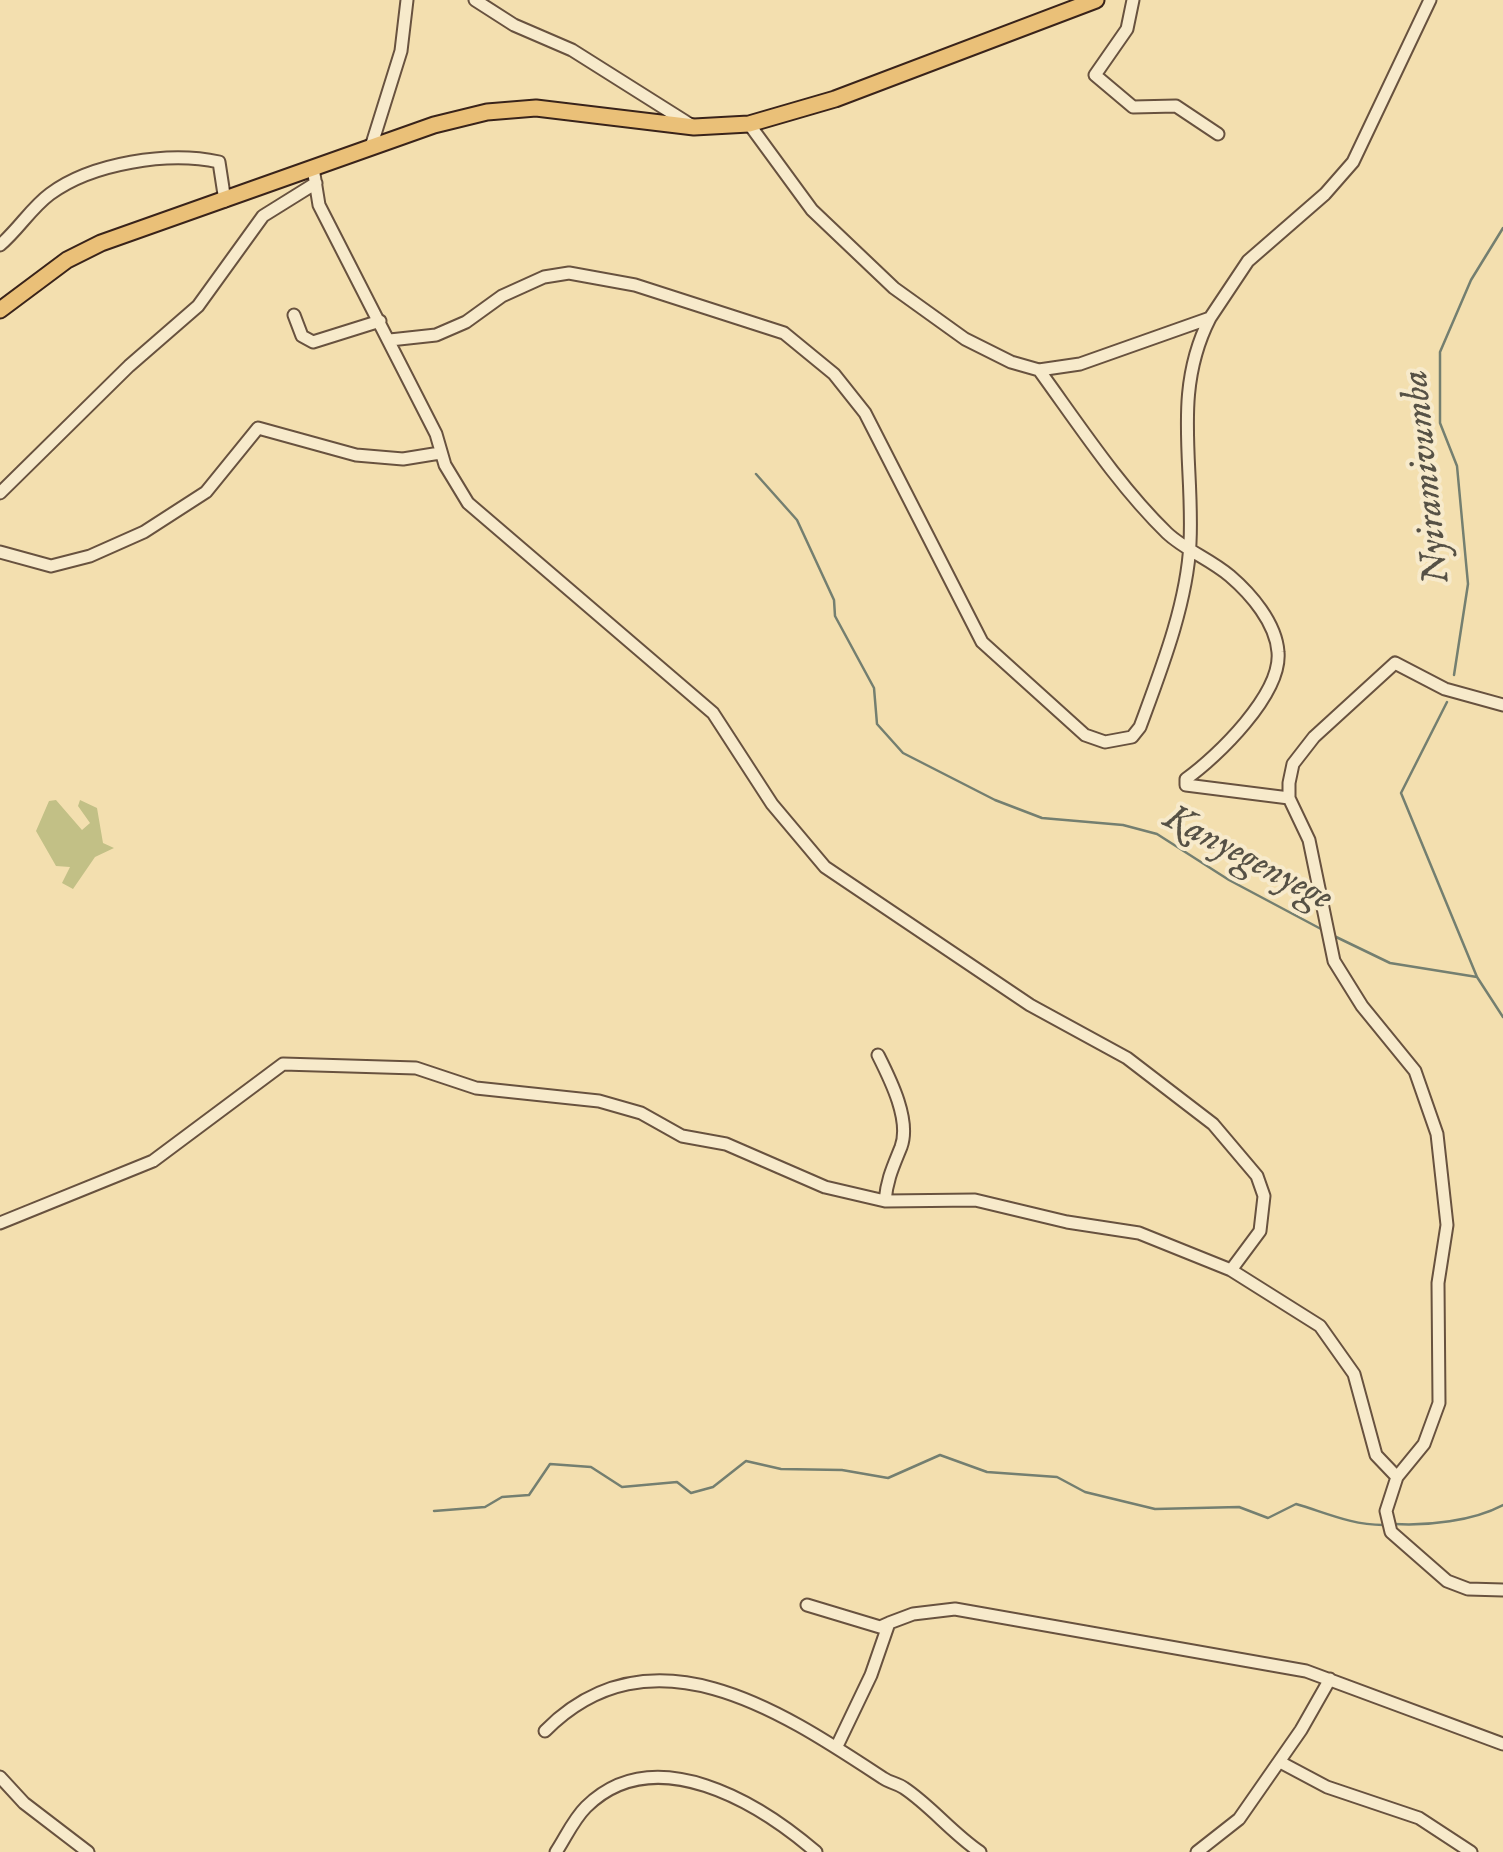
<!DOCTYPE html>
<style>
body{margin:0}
canvas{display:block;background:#f3dfaf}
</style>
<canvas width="1503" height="1852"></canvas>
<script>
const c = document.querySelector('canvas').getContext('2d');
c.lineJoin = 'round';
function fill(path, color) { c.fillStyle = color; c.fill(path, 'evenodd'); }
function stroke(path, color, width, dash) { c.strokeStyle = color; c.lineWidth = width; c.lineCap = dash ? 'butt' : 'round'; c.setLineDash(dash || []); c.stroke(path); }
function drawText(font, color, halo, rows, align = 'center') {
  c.font = font + ' "IM FELL English",serif'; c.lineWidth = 8; c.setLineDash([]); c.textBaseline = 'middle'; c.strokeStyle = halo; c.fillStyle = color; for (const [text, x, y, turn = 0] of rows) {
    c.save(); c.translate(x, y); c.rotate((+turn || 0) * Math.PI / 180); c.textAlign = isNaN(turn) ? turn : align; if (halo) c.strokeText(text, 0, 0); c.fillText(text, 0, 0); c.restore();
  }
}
fill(new Path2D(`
 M56 800 82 830 90 823 78 806 80 800 97 808 103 843 114 848 95 857 73 889 62 883 70 867 56 866 36 831 49 801Z`), '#c2c086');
stroke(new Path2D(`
 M756 474 797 520 834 600 835 616 874 688 877 724 903 753 995 800 1042 818 1123 825 1157 834 1229 880 1321 929
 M1454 675 1468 584 1457 466 1440 423V352L1471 280 1503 228
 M1447 702 1401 793 1477 977 1503 1017
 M1332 935 1390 963 1477 977
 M434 1511 485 1507 502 1497 529 1495 550 1464 591 1467 622 1487 677 1482 691 1493 713 1487 746 1461 781 1469 842 1470 888 1478 940 1455 987 1472 1057 1477 1085 1492 1155 1509 1239 1507 1268 1518 1296 1504C1324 1512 1351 1525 1383 1525
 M1394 1524C1427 1526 1473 1521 1503 1505`), '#747f70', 2.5);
const minor = new Path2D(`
 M475 0 514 25 572 50 691 125
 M1133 0 1127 29 1095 75 1133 107 1176 106 1218 134
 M749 124 812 210 894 288 965 339 1011 362 1039 370 1080 364 1210 318 1248 261 1325 194 1353 162 1430 0
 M371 147 401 51 407 0
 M313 168 319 205 436 434 445 465 468 503 713 713 772 804 825 867 1030 1005 1127 1058 1213 1124 1257 1176 1264 1196 1260 1231 1231 1270
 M0 245C18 230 31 208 50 194 92 163 168 151 219 162L225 201
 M294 315 302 336 313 342 380 321
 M390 340 436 335 466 322 502 296 544 277 569 273 635 285 784 333 834 374 865 413 982 642 1085 735 1105 742 1132 737 1140 727C1161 670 1187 604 1190 543 1194 462 1172 392 1210 318
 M1039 370C1079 425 1118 485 1167 533 1185 550 1210 559 1230 576 1251 594 1276 623 1278 652 1282 694 1217 757 1186 779V785L1289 798
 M0 493 129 366 198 306 263 216 316 183
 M0 552 51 566 90 556 144 532 206 492 258 428 356 455 403 459 440 453
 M878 1055C890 1079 911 1120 901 1147 893 1167 887 1179 885 1201
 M0 1223 153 1161 283 1064 416 1068 476 1088 599 1101 641 1113 682 1136 726 1144 825 1187 885 1201 975 1200 1067 1222 1139 1233 1231 1270 1320 1326 1354 1374 1376 1455 1397 1477 1386 1511 1391 1532 1447 1581 1468 1589 1503 1590
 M1397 1477 1424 1444 1439 1403 1438 1283 1447 1225 1437 1134 1415 1071 1362 1006 1334 961 1309 840 1289 798V783L1293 764 1314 737 1395 663 1445 689 1503 705
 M807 1605 880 1627 889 1623
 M545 1731C652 1623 784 1713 883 1778 890 1783 897 1783 904 1788 931 1806 952 1833 980 1852
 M837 1746 871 1675 889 1623 913 1614 955 1609 1306 1671 1503 1744
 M1280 1762 1327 1787 1419 1818 1471 1852
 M0 1777 24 1803 88 1852
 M556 1852C566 1837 573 1820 586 1807 655 1739 759 1803 816 1852
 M1197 1852 1239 1819 1301 1730 1330 1679`);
const highway = new Path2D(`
 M0 310 67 260 101 243 434 125 487 112 536 108 694 127 749 124 835 99 1096 0`);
stroke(minor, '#68523f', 15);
stroke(highway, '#39231a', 19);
stroke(minor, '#f7eacb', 11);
stroke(highway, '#eac078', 15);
drawText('italic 38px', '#565145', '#f7eacb', [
 ["Nyiramivumba",1429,477,-96],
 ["Kanyegenyege",1247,860,28]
]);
</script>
